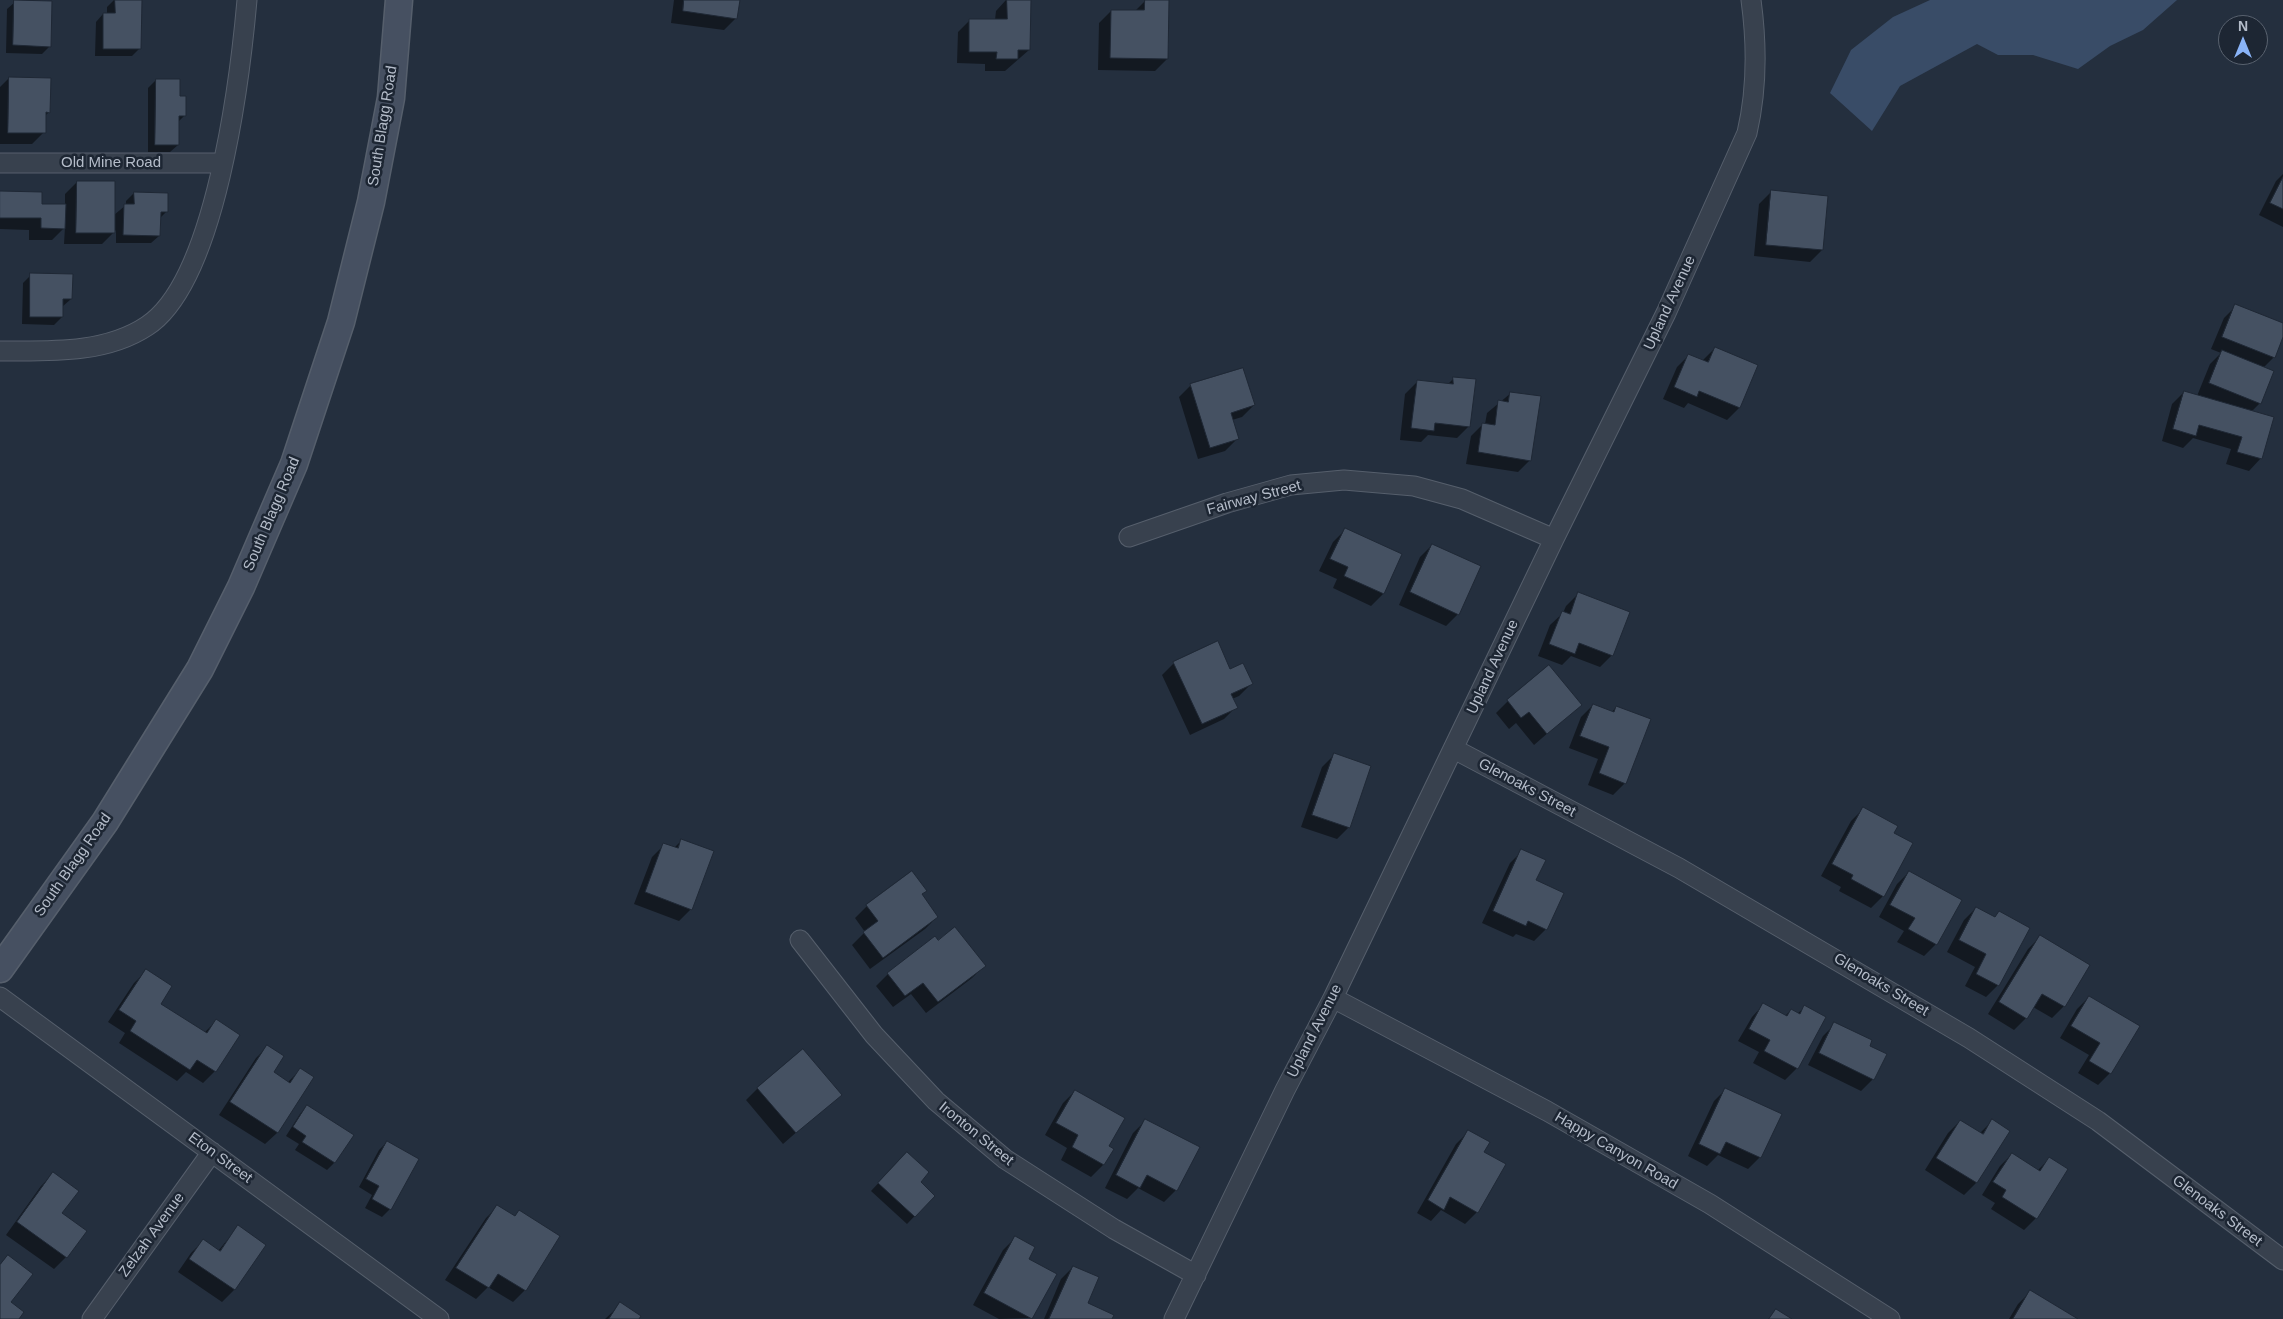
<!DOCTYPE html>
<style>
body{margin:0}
#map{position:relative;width:2283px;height:1319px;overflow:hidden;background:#242f3e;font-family:Helvetica,sans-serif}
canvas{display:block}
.north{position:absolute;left:2218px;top:15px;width:50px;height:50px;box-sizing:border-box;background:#1d2633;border:1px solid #59626f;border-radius:50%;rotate:0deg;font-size:14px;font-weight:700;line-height:20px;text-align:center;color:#b4bcc9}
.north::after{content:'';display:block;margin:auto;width:18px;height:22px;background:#8ab4f8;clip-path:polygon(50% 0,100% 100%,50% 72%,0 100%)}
</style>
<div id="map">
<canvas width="2283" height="1319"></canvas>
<div class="north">N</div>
</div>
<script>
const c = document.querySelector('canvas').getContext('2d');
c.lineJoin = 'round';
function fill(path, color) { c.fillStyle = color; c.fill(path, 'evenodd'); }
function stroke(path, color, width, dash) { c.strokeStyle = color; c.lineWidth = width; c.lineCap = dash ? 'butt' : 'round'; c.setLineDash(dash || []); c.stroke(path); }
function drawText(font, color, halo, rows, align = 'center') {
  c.font = font + ' Helvetica,sans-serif'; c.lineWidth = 5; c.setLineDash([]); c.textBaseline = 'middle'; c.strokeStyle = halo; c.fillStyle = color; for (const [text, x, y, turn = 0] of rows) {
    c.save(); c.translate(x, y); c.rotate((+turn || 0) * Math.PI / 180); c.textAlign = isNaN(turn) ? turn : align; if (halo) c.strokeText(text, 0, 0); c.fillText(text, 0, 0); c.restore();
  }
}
fill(new Path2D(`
 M1930 0H2177L2143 30 2110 46 2078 69 2033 55H1998L1977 44 1900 86 1872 131 1830 93 1851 50 1893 17Z`), '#394c67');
fill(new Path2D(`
 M114 0H141L140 48 132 56H95L96 22 103 14H107V7Z
 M674 0H738L736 18 724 30 671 23Z
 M1006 0H1030L1029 50 1005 71H985V64L957 63 958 32 970 20H995L996 11Z
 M1145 1 1167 59 1155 71 1098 70 1099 23 1111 11 1134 12Z
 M15 2 50 46 42 54 6 53 7 9Z
 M9 78 49 112 45 116 44 132 32 144H0V87Z
 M156 80 179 97 184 116 178 122V145L170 152H148V88Z
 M2283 174V227L2259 215 2276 181Z
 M77 182 114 215 126 205V201L134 193 166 212 159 219V236L151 243H116V230L102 244H64L65 227 52 240H29V230L0 229V192L41 205H65V194Z
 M1771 192 1822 250 1810 262 1754 256 1759 204Z
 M31 275 71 299 62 307V317L54 325 22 324 23 283Z
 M2236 306 2283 324V334L2274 357 2263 368 2260 403 2251 412 2261 458 2249 471 2226 464 2231 449 2193 438 2183 448 2162 441 2172 404 2184 392 2197 396 2210 364 2221 353 2211 349 2224 318Z
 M1715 348 1757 366 1739 408 1727 420 1688 403 1684 408 1663 399 1677 367 1689 355 1703 360Z
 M1454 378 1469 426 1457 438 1428 435 1421 442 1400 440 1405 394 1417 382 1447 385Z
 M1191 385 1254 405 1242 417 1232 420 1238 438 1225 451 1198 459 1179 397Z
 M1511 393 1530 460 1518 472 1466 464 1471 436 1483 424H1485L1487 413Z
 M1345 530 1401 555 1383 594 1371 606 1333 588 1337 579 1319 571 1333 542Z
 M1432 545 1458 614 1446 626 1399 605 1420 557Z
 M1578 594 1612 655 1600 667 1571 656 1562 665 1538 656 1550 625 1563 613 1566 606Z
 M1174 663 1230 670 1251 684 1239 696 1232 699 1236 707 1224 719 1190 735 1162 675Z
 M1508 701 1580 705 1534 745 1516 723 1509 729 1496 713Z
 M1593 705 1612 712 1616 707 1625 783 1613 795 1588 785 1598 759 1569 748 1581 717Z
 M1334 755 1349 827 1337 839 1301 827 1322 767Z
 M1863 809 1893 833 1883 896 1871 908 1839 891 1841 887 1821 876 1851 821Z
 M682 840 691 909 679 921 634 904 652 857 664 845 674 848Z
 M1522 851 1535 881 1562 894 1546 929 1534 941 1516 934 1513 937 1482 923 1510 863Z
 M1909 872 1960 901 1936 944 1924 956 1897 942 1904 931 1879 917 1897 884Z
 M921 895 937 917 925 929 870 969 852 945 865 932 855 918 867 906Z
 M1976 908 1994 918 1999 913 1998 985 1986 997 1965 986 1975 967 1947 952 1964 920Z
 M2040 937 2088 966 2064 1006 2052 1018 2033 1007 2026 1018 2014 1030 1988 1014 2028 949Z
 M984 966 972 978 926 1013 911 994 893 1007 876 986 888 974Z
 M146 971 160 1004 204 1033 216 1021 215 1071 203 1083 186 1072 177 1081 119 1043 125 1033 108 1022 134 983Z
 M2089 997 2110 1073 2098 1085 2078 1073 2089 1055 2060 1038 2077 1009Z
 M1763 1005 1785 1016 1791 1010 1797 1014 1805 1007 1797 1068 1785 1080 1753 1063 1759 1052 1738 1041 1752 1017Z
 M1835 1024 1868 1046 1873 1079 1861 1091 1808 1065 1823 1036Z
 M268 1046 272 1072 287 1083 300 1070 313 1078 277 1133 265 1144 219 1115 256 1058Z
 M758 1088 840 1094 783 1144 746 1100Z
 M1726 1089 1760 1157 1748 1169 1718 1155 1707 1166 1688 1156 1714 1101Z
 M1075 1091 1107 1146 1112 1149 1103 1165 1091 1177 1061 1160 1067 1148 1045 1135 1063 1103Z
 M307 1106 352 1135 334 1163 327 1170 295 1150 299 1144 286 1136 300 1114Z
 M1145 1121 1176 1190 1164 1202 1138 1188 1127 1199 1105 1188 1133 1133Z
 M1960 1121 1980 1133 1992 1121 2008 1131 1976 1183 1964 1195 1925 1170 1948 1133Z
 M1468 1132 1482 1152 1477 1212 1465 1224 1441 1210 1431 1221 1417 1213 1456 1144Z
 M387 1142 390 1209 382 1217 365 1208 372 1195 359 1187 379 1150Z
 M2012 1154 2037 1171 2049 1159 2036 1218 2024 1230 1991 1209 1995 1203 1982 1195 2000 1166Z
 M899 1161 934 1196 907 1224 871 1191Z
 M53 1174 66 1257 54 1269 6 1235 41 1186Z
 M498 1206 514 1217 519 1211 559 1236 525 1290 513 1302 488 1287 476 1299 445 1280 486 1218Z
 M238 1227 265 1245 234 1290 222 1302 178 1272 191 1253 203 1241 218 1251Z
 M1015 1238 1027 1259 1031 1318 999 1319 973 1305 1003 1250Z
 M1073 1267 1086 1304 1111 1319H1044L1061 1279Z
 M2030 1292 2076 1319H2009L2018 1304Z
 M621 1304 638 1319H605Z`), '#0007');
const building = new Path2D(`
 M14 0 52 1 51 47 13 45Z
 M115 0H142L141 49H103V13H115Z
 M684 0H740L737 19 683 11Z
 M1007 0H1031L1030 50H1018V59H996L997 52H969V19H1007Z
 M1145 0H1169L1168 59 1110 58 1111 10H1144Z
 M9 77 51 78 50 113 46 112V133H8Z
 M156 79H180V96H186V116H179V145H155Z
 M2283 177V209L2270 203Z
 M77 181H115V233H76Z
 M1771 190 1828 196 1823 250 1766 245Z
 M0 191 42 192V204H66L65 229 41 228V218H0Z
 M134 192 168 193V212H161L160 236 123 235 124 204H134Z
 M30 273 73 274 72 299H63V317H30Z
 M2235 304 2283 323V337L2275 358 2222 337Z
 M1715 347 1758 365 1740 408 1699 391 1697 397 1674 387 1688 354 1708 362Z
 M2222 350 2274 371 2261 404 2209 383Z
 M1243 368 1255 405 1231 413 1239 439 1210 448 1190 384Z
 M1453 377 1476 379 1470 427 1435 423 1434 431 1411 428 1417 380 1453 384Z
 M2184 391 2274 417 2262 459 2237 452 2242 437 2199 425 2196 436 2173 429Z
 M1510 392 1541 396 1531 461 1478 452 1482 423 1495 425 1498 400 1508 402Z
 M1345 528 1402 554 1384 594 1344 576 1348 567 1330 559Z
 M1432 544 1481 566 1459 615 1410 592Z
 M1578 592 1630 612 1613 656 1579 643 1575 654 1549 644 1562 611 1570 614Z
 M1218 641 1230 669 1243 663 1253 684 1231 694 1238 708 1202 724 1173 662Z
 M1549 665 1582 705 1547 734 1529 712 1521 718 1507 700Z
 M1593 704 1614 712 1616 706 1651 719 1626 784 1599 773 1609 747 1580 736Z
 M1334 753 1371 766 1350 828 1312 815Z
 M1863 807 1898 826 1894 833 1913 843 1884 897 1851 879 1853 875 1832 864Z
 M681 839 714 851 692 910 645 892 663 843 678 848Z
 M1521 849 1546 860 1536 880 1564 893 1547 930 1528 921 1526 926 1493 911Z
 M912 871 927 891 922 894 938 917 883 958 863 932 878 921 866 905Z
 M1909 871 1962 900 1937 945 1908 929 1915 918 1890 905Z
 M1976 907 1995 917 1999 911 2030 928 1999 986 1976 974 1986 954 1959 940Z
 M955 927 986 966 938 1002 923 983 905 996 887 973 935 936 938 940Z
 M2040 935 2090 965 2065 1007 2042 994 2027 1019 1999 1002Z
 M146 969 172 986 161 1004 207 1033 216 1019 240 1035 216 1072 197 1060 190 1070 130 1031 136 1021 119 1010Z
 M2089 996 2140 1026 2111 1074 2089 1061 2100 1043 2071 1026Z
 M1763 1003 1787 1016 1791 1009 1800 1014 1804 1005 1826 1017 1798 1069 1764 1051 1770 1040 1749 1029Z
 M1834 1022 1872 1040 1870 1046 1887 1054 1874 1080 1819 1053Z
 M267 1045 284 1056 274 1072 290 1083 300 1068 314 1077 278 1133 230 1102Z
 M803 1049 842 1095 796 1133 757 1088Z
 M1725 1088 1782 1114 1761 1158 1726 1142 1720 1154 1699 1144Z
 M1075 1090 1125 1118 1109 1146 1114 1149 1104 1165 1072 1147 1078 1135 1056 1123Z
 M307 1105 354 1135 335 1163 302 1142 306 1136 293 1127Z
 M1145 1119 1200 1147 1177 1191 1147 1175 1140 1188 1116 1175Z
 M1992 1119 2010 1131 1977 1183 1936 1158 1960 1120 1983 1134Z
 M1468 1130 1490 1142 1484 1152 1506 1164 1478 1213 1450 1197 1444 1210 1428 1200Z
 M387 1141 419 1159 391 1210 372 1199 379 1186 366 1179Z
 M907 1152 929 1172 921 1182 935 1196 915 1217 878 1183Z
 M2012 1153 2040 1171 2049 1157 2068 1169 2037 1219 2002 1197 2006 1190 1993 1182Z
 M53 1172 79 1191 62 1213 87 1231 67 1258 17 1222Z
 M497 1205 515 1216 519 1210 560 1236 526 1291 498 1274 489 1288 456 1268Z
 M238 1225 266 1245 235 1290 189 1259 203 1239 220 1251Z
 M1015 1236 1035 1247 1029 1259 1057 1274 1032 1319 984 1293Z
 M8 1255 33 1274 11 1302 24 1312 19 1319H0V1265Z
 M1073 1266 1099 1277 1088 1303 1114 1315 1112 1319H1049Z
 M2030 1290 2078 1319H2013Z
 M620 1302 641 1316 639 1319H609Z
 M1776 1309 1792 1319H1769Z`);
fill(building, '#455162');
stroke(building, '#1f2835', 1);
const minor = new Path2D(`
 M0 163H223
 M0 351C49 351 105 354 147 326 216 281 240 79 247 0
 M1129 537 1227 503 1291 485 1344 480 1414 486 1462 499 1554 539
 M1454 749 1679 868 1969 1038 2098 1121 2283 1260
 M800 940 874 1035 936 1101 1005 1159 1114 1229 1196 1275
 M0 997 439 1319
 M1333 998 1547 1111 1710 1204 1890 1319
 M92 1319 212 1152
 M1174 1319 1285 1090 1333 998 1554 539 1666 313 1747 133C1757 90 1757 44 1751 0`);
const secondary = new Path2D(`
 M0 969 105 822 200 669 241 587 294 464 341 322 371 202 391 98 399 0`);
stroke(minor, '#565f6c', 21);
stroke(secondary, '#565f6c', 29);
stroke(minor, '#38414e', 19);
stroke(secondary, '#465061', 26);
drawText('15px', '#b4bcc9', '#1d2633', [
 ["South Blagg Road",383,126,-81],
 ["Old Mine Road",111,163],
 ["Upland Avenue",1670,303,-65],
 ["Fairway Street",1254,498,-15],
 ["South Blagg Road",272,514,-67],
 ["Upland Avenue",1493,667,-65],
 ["Glenoaks Street",1527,788,28],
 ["South Blagg Road",73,865,-55],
 ["Glenoaks Street",1881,985,31],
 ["Upland Avenue",1315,1031,-63],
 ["Ironton Street",976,1134,39],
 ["Happy Canyon Road",1616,1151,30],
 ["Eton Street",220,1158,36],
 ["Glenoaks Street",2217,1211,37],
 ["Zelzah Avenue",152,1235,-54]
]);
</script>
